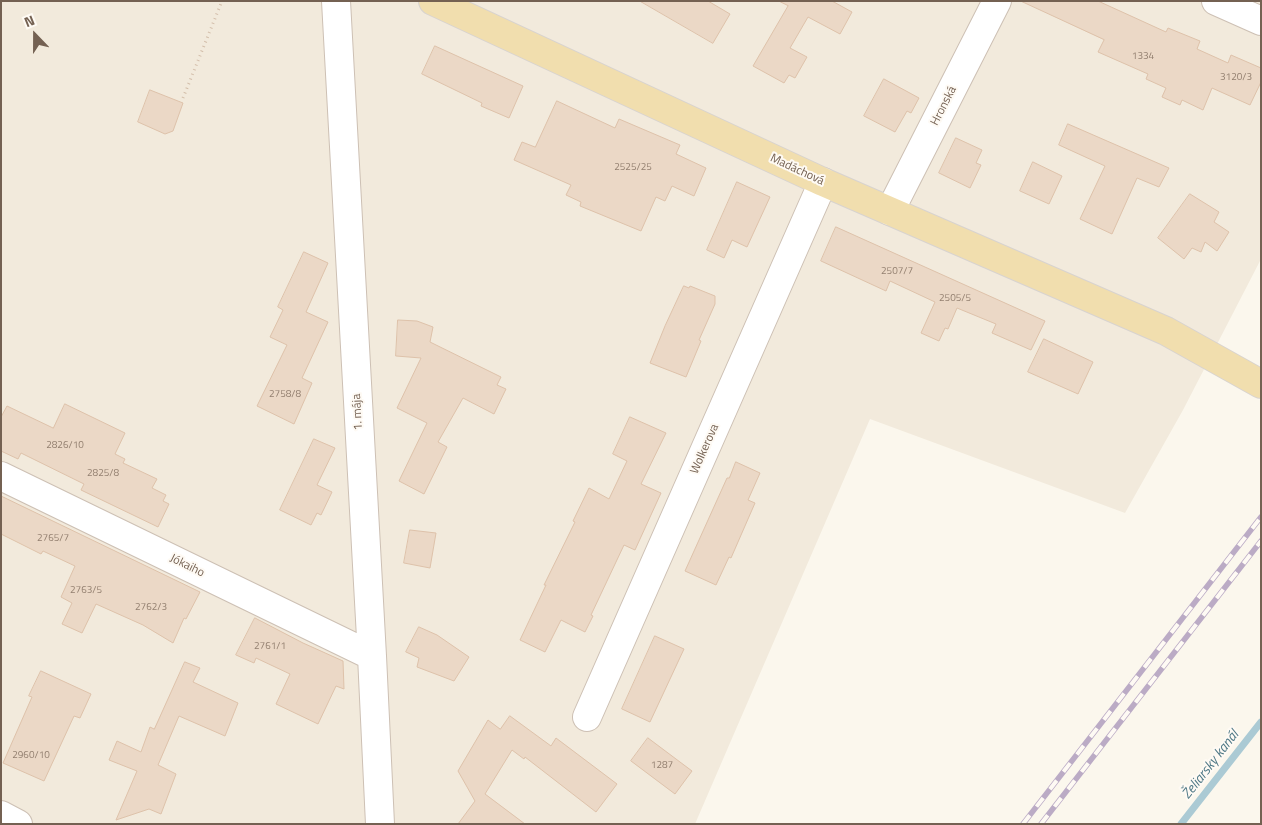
<!DOCTYPE html>
<meta charset="utf-8">
<style>
body{margin:0}
#map{position:relative;width:1262px;height:825px;overflow:hidden;background:#fbf7ed;font-family:"Titillium Web",sans-serif}
canvas{display:block}
.frame{position:absolute;inset:0;border:2px solid #746152;pointer-events:none}
.north{position:absolute;left:10px;top:10px;width:50px;height:50px;-webkit-text-stroke:4px #fefaf4;paint-order:stroke;rotate:338deg;font-size:14px;font-weight:700;line-height:20px;text-align:center;color:#746152}
.north::after{content:'';display:block;margin:auto;width:18px;height:22px;background:#746152;clip-path:polygon(50% 0,100% 100%,50% 72%,0 100%)}
</style>
<div id="map">
<canvas width="1262" height="825"></canvas>
<div class="frame"></div>
<div class="north">N</div>
</div>
<script>
const c = document.querySelector('canvas').getContext('2d');
c.lineJoin = 'round';
function fill(path, color) { c.fillStyle = color; c.fill(path, 'evenodd'); }
function stroke(path, color, width, dash) { c.strokeStyle = color; c.lineWidth = width; c.lineCap = dash ? 'butt' : 'round'; c.setLineDash(dash || []); c.stroke(path); }
function drawText(font, color, halo, rows, align = 'center') {
  c.font = font + ' "Titillium Web",sans-serif'; c.lineWidth = 4; c.setLineDash([]); c.textBaseline = 'middle'; c.strokeStyle = halo; c.fillStyle = color; for (const [text, x, y, turn = 0] of rows) {
    c.save(); c.translate(x, y); c.rotate((+turn || 0) * Math.PI / 180); c.textAlign = isNaN(turn) ? turn : align; if (halo) c.strokeText(text, 0, 0); c.fillText(text, 0, 0); c.restore();
  }
}
fill(new Path2D(`
 M1 1H1261V259L1183 410 1125 513 870 419 695 824H1Z`), '#f2eadc');
stroke(new Path2D(`
 M1181 824 1261 722`), '#abcad4', 7);
const building = new Path2D(`
 M640 1H708L730 14 713 43Z
 M779 1H832L852 12 840 34 808 17 790 48 807 57 795 78 789 75 784 83 753 66 788 6Z
 M1021 1H1098L1166 32 1168 28 1200 41 1197 49 1228 63 1231 55 1261 68V82L1250 105 1212 88 1203 110 1182 100 1180 105 1162 97 1166 88 1146 79 1148 74 1098 52 1104 40Z
 M435 46 523 86 509 118 481 106 482 103 422 74Z
 M884 79 919 98 911 113 907 111 895 132 864 116Z
 M150 90 183 103 173 131 165 134 138 122Z
 M557 101 615 128 619 119 680 145 676 154 706 168 694 196 672 186 665 201 656 197 641 231 580 206 581 202 566 195 571 185 514 160 522 142 535 147Z
 M1068 124 1169 168 1159 187 1137 178 1112 234 1080 219 1105 166 1059 145Z
 M956 138 982 150 976 163 981 165 970 188 939 173Z
 M1033 162 1062 176 1049 204 1020 191Z
 M737 182 770 197 747 247 732 240 724 258 707 250Z
 M1190 194 1219 212 1214 222 1229 232 1217 251 1205 242 1201 252 1192 248 1184 259 1158 238Z
 M836 227 1045 321 1031 350 992 333 996 324 957 308 948 329 945 328 939 341 921 333 935 302 890 281 886 291 821 261Z
 M304 252 328 263 306 312 328 322 302 378 312 383 294 424 257 406 287 345 270 337 283 310 278 307Z
 M684 286 689 288 690 286 715 296V304L699 340 701 341 686 377 650 363 665 326Z
 M398 320 417 321 433 327 430 342 501 377 497 385 506 389 494 414 463 398 438 442 447 447 424 494 399 481 427 423 397 408 421 358 396 356Z
 M1044 339 1093 362 1078 394 1028 372Z
 M65 404 125 433 115 454 125 459 123 463 157 479 152 488 166 495 163 501 169 504 158 527 81 490 84 484 21 453 18 459 1 451V417L7 406 53 428Z
 M630 417 666 433 641 484 661 493 635 550 624 545 591 615 593 616 585 632 561 620 545 652 520 640 546 585H544L575 522 573 521 589 488 609 499 627 461 613 454Z
 M314 439 335 448 317 485 332 492 321 515 317 513 311 525 280 510Z
 M736 462 760 473 748 500 755 503 731 558 729 557 716 585 685 571 727 478H729Z
 M1 496 200 592 186 619 184 618 173 643 143 625 96 604 82 633 62 624 72 603 61 597 75 566 43 551 41 554 1 534Z
 M410 530 436 533 430 568 404 563Z
 M255 618 303 643 343 661 344 689 336 686 318 724 276 704 290 674 256 658 254 663 236 655Z
 M419 627 437 635 469 657 454 681 417 667 419 658 406 652Z
 M655 636 684 649 650 722 622 709Z
 M185 662 200 668 193 682 238 703 225 736 179 716 158 765 176 774 161 814 149 809 116 820 137 771 109 760 117 741 141 752 150 727 154 729Z
 M41 671 91 694 80 718 74 716 44 781 3 763 32 697 29 696Z
 M510 716 551 746 556 738 617 784 596 812 525 757 524 759 512 750 485 794 525 824H458L475 801 458 771 488 720 500 729Z
 M648 738 692 771 675 794 631 761Z`);
fill(building, '#ebd8c6');
stroke(building, '#dec2aa', 1);
const minor = new Path2D(`
 M336 1 372 656 380 824
 M1216 1 1261 21
 M890 211 997 1
 M1 476 372 656
 M587 717 823 182
 M1 815 18 824`);
const major = new Path2D(`
 M433 1 823 182 1166 331 1261 384`);
stroke(minor, '#cdc0b4', 30);
stroke(major, '#d8d3cf', 30);
stroke(new Path2D(`
 M183 98 222 1`), '#d3beaa', 3, [1, 4]);
stroke(minor, '#fff', 28);
stroke(major, '#f1deae', 28);
const rail = new Path2D(`
 M1023 824 1261 517
 M1041 824 1261 541`);
stroke(rail, '#bbabc5', 5.5);
stroke(rail, '#fefaf4', 4, [11]);
drawText('10px', '#927f6f', null, [
 ["1334",1143,57],
 ["3120/3",1236,78],
 ["2525/25",633,168],
 ["2507/7",897,272],
 ["2505/5",955,299],
 ["2758/8",285,395],
 ["2826/10",65,446],
 ["2825/8",103,474],
 ["2765/7",53,539],
 ["2763/5",86,591],
 ["2762/3",151,608],
 ["2761/1",270,647],
 ["2960/10",31,756],
 ["1287",662,766]
]);
drawText('12px', '#746152', '#fefaf4', [
 ["Hronská",944,106,-63],
 ["Madáchová",797,170,25],
 ["1. mája",358,412,-93],
 ["Wolkerova",705,449,-66],
 ["Jókaiho",187,566,26]
]);
drawText('italic 14px', '#4d7785', '#fefaf4', [
 ["Želiarsky kanál",1211,765,-52]
]);
</script>
